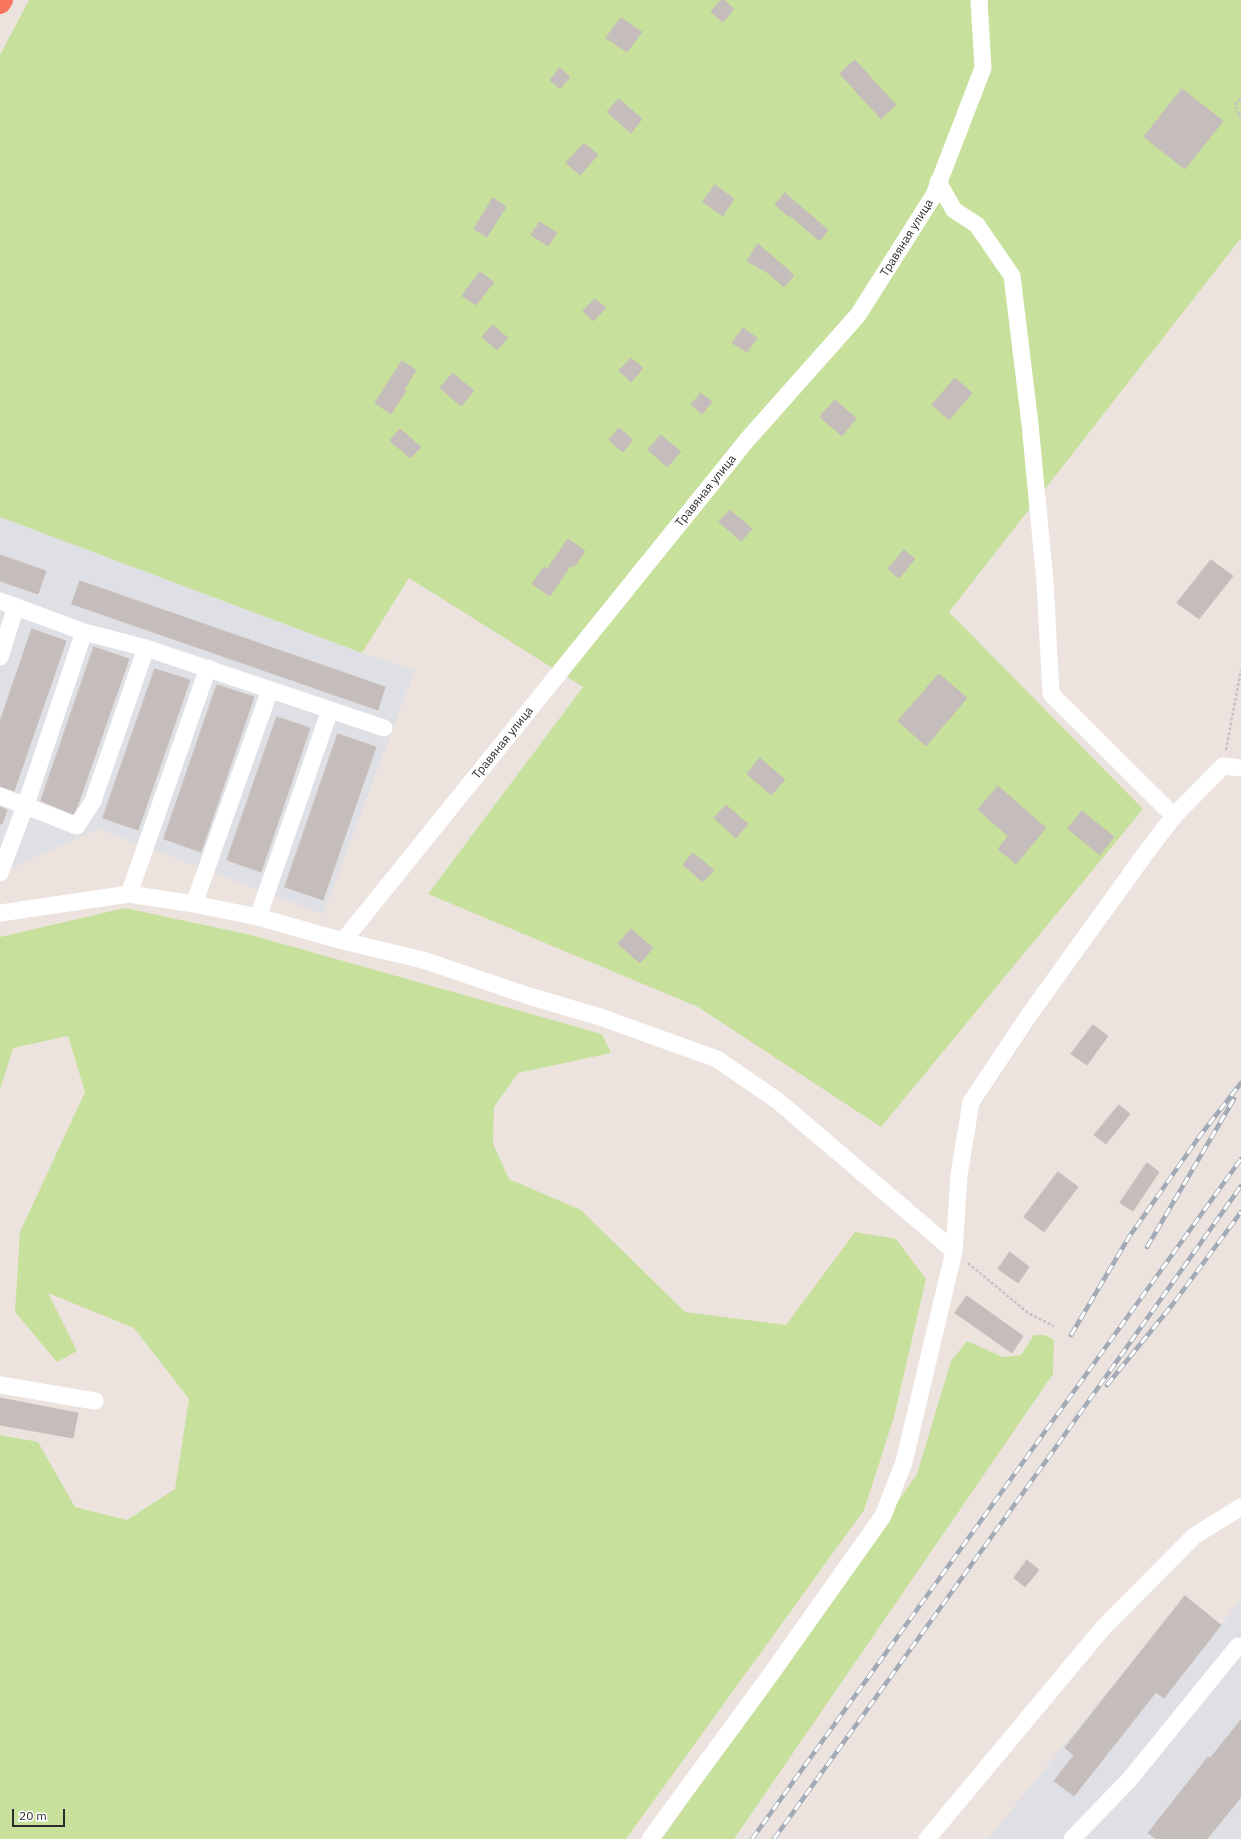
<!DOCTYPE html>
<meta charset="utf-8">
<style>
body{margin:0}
#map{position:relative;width:1241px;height:1839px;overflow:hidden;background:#ede3de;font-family:"IBM Plex Sans",sans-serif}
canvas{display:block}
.scale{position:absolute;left:12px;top:1809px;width:53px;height:18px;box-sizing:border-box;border:2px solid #2c2c2c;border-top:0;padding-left:5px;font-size:12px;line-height:14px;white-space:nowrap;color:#2c2c2c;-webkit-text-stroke:3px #fff;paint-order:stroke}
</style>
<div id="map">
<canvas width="1241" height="1839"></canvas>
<div class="scale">20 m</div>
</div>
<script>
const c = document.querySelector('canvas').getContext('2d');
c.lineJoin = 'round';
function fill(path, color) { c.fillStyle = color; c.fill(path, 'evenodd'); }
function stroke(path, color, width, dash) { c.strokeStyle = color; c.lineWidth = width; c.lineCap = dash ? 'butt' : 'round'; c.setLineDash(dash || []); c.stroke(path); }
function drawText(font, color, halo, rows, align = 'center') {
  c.font = font + ' "IBM Plex Sans",sans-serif'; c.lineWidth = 4; c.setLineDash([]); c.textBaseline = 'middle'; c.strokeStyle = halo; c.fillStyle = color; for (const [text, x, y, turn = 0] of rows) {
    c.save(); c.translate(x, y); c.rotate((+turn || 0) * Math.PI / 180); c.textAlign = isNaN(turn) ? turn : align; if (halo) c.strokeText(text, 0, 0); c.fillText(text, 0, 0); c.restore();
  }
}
fill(new Path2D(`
 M0 517 362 653 415 670 323 914 98 829 0 873Z
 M1185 1596 1221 1625 1241 1599V1839H988Z`), '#dfdfe6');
fill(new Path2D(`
 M29 0H1241V238L949 612 1143 809 881 1127 698 1007 428 894 583 687 409 578 362 653 0 517V55Z
 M125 908 251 935 602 1034 611 1053 518 1073 494 1107 493 1144 509 1179 581 1210 685 1312 786 1325 855 1232 896 1239 926 1279 894 1417 864 1510 626 1839H0V1435L38 1442 75 1507 127 1520 175 1489 189 1399 134 1328 48 1293 77 1351 57 1362 15 1312 20 1232 85 1092 68 1036 13 1048 0 1090V937Z
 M1034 1335H1045L1054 1340 1053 1374 734 1839H662L917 1474 951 1361 967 1341 1003 1357 1021 1355Z`), '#c7e19d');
const building = new Path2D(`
 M721 0H724L734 9 723 22 711 12Z
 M621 18 642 32 627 52 606 38Z
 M855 60 896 105 881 119 840 74Z
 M560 68 570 77 560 89 550 80Z
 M1182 89 1223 121 1185 169 1144 137Z
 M619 99 642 119 631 133 607 112Z
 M584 143 598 155 580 175 566 163Z
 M715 185 734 199 723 216 703 202Z
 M785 193 828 230 820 241 789 215 788 216 775 205Z
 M493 198 506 207 487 237 474 229Z
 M540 222 557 233 548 246 531 235Z
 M758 244 794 275 784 287 768 273 747 261Z
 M480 272 494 282 476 305 462 296Z
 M595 299 606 308 593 321 583 311Z
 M493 325 508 338 497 350 482 337Z
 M743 328 757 338 747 352 732 343Z
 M631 358 643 368 631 382 619 371Z
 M402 361 416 370 404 390 406 391 391 414 375 403Z
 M453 373 474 391 461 406 440 388Z
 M955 378 972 393 949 420 932 405Z
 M701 393 712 402 702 414 691 405Z
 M835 400 856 418 842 436 820 417Z
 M619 428 633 440 623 452 609 440Z
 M400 429 421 447 410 458 390 441Z
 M661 435 681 452 667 467 648 450Z
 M730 510 752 529 741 541 719 522Z
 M568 539 585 551 574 567 571 565 550 596 532 584 544 567 547 569Z
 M904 550 915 559 899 578 888 569Z
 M0 555 46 571 38 594 0 581Z
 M1211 560 1233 576 1199 619 1177 603Z
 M80 581 385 687 378 710 72 604Z
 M32 629 66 641 14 791 0 786V722Z
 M94 647 129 659 77 807 73 814 41 801Z
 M155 669 190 680 138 830 103 818Z
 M939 674 967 698 926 746 898 721Z
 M217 685 254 697 201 852 164 839Z
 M277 717 310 728 261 872 227 860Z
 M338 734 376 747 323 900 285 887Z
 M760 758 785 780 771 795 747 774Z
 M998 786 1046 828 1016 864 998 849 1008 836 978 810Z
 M726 805 748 824 736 838 714 818Z
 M0 807 7 810 2 824H0Z
 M1082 811 1114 837 1100 855 1068 829Z
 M693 853 714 870 703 882 683 865Z
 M631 929 653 948 640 963 618 944Z
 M1093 1025 1108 1036 1087 1065 1071 1054Z
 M1119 1105 1130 1114 1106 1144 1094 1135Z
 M1147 1163 1159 1172 1133 1211 1120 1203Z
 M1058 1172 1078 1187 1044 1232 1024 1217Z
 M1010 1252 1029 1267 1018 1283 998 1269Z
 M967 1296 1023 1336 1012 1353 955 1313Z
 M0 1398 78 1413 73 1438 0 1425Z
 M1027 1560 1039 1570 1025 1587 1014 1578Z
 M1185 1596 1221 1625 1164 1698 1156 1692 1074 1796 1054 1781 1074 1755 1065 1748Z
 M1241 1720V1797L1207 1839H1156L1148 1833 1208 1757 1210 1758Z`);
fill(building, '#c5bdbb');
stroke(building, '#c8beb8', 1);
stroke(new Path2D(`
 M1241 99 1235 105 1241 119
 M1226 750 1241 670
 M968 1263 1028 1313 1054 1326`), '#c4c4c4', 2.5, [3, 2]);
stroke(new Path2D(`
 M938 182 954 210 977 225 1012 276 1030 424 1045 582 1051 694 1174 816
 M0 601 84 632 146 648 384 728
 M0 657 16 606
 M0 796 77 826 93 801 146 648
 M0 873 25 807 84 632
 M129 894 208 668
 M194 904 270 690
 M0 913 129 894 194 904 258 917 343 941 423 960 529 996 600 1017 717 1059 778 1101 954 1251
 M258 917 330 710
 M343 941 747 440 858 315 934 195 983 68 979 0
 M0 1385 95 1401
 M650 1839 766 1681 883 1516 904 1462 954 1251 959 1175 971 1102 1029 1015 1145 854 1174 816 1223 766 1241 768
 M927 1839 1102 1629 1194 1536 1241 1507
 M1072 1839 1129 1780 1238 1646`), '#fff', 17);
stroke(new Path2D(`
 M0 3 2 0`), '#f9755e', 22);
const rail = new Path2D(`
 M1147 1247 1234 1099
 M1071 1335 1129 1237 1199 1137 1241 1083
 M1107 1385 1173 1304 1241 1212
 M752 1839 1241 1159
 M774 1839 1056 1447 1241 1186`);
stroke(rail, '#a1aab5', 4.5);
stroke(rail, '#fff', 3, [9]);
drawText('12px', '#2c2c2c', '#fff', [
 ["Травяная улица",907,238,-58],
 ["Травяная улица",706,491,-51],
 ["Травяная улица",503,743,-51]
]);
</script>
